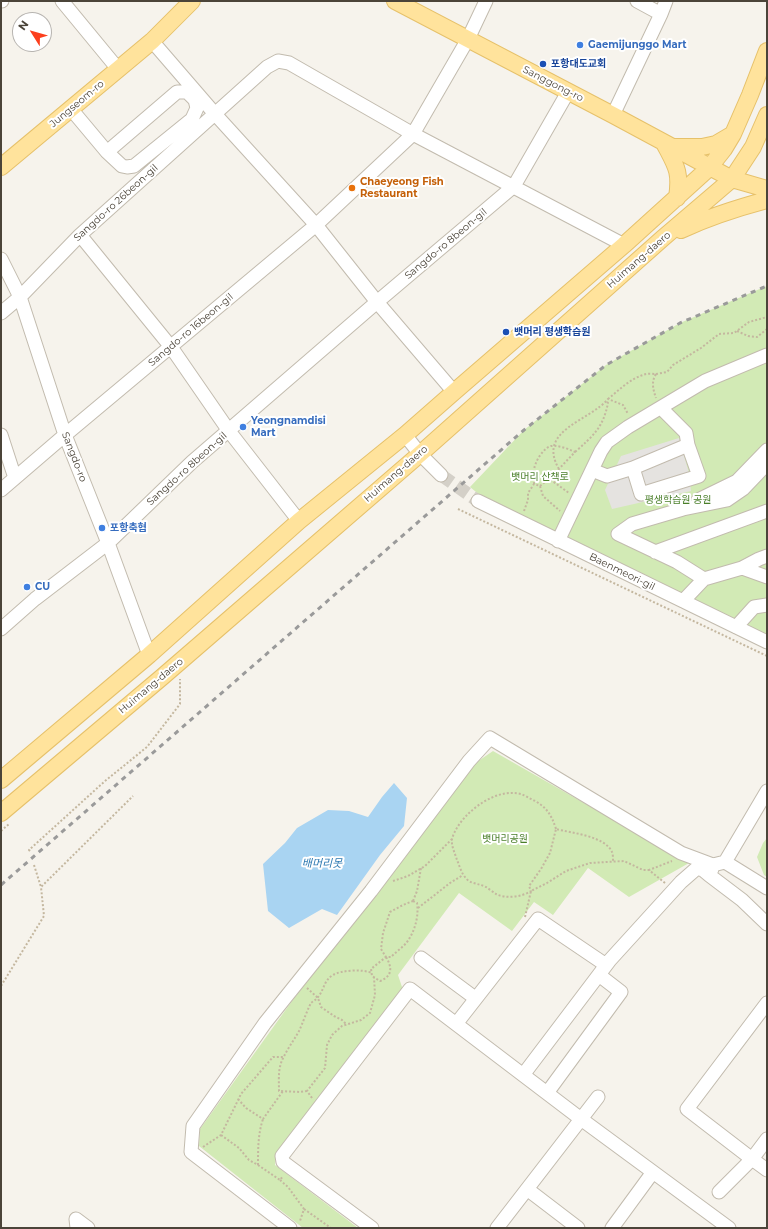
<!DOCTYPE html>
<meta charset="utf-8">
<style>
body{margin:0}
#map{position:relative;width:768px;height:1229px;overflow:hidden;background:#f6f3ec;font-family:Montserrat,sans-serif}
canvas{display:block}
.frame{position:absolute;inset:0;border:2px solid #4b4439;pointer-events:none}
.north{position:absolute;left:12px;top:12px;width:40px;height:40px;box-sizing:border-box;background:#fff;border:1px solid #b7b4b0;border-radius:50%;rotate:307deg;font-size:11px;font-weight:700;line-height:16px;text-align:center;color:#4b4439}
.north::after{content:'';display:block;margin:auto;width:14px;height:18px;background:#fc3f1d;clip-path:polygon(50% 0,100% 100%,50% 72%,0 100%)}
</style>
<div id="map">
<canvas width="768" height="1229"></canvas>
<div class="frame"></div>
<div class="north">N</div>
</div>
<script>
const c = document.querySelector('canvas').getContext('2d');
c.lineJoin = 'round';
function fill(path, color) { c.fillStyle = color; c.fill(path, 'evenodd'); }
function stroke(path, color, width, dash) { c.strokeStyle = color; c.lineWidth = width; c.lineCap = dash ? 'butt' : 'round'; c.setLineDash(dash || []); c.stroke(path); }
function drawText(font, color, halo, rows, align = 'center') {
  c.font = font + ' Montserrat,"Noto Sans KR",sans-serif'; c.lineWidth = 4; c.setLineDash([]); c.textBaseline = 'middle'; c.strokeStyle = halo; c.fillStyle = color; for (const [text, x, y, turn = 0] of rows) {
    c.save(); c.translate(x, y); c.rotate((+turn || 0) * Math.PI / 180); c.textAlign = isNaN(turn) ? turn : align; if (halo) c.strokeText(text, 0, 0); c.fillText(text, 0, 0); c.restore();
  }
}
fill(new Path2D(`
 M767 286V642L481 496 470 487 524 430 606 365 680 323 762 288Z
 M493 751 689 863 629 897 588 868 553 915 534 902 512 931 459 893 398 975 403 990 276 1155 275 1165 358 1228H303L199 1146 200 1129 292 1001 474 764Z
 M767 838V877L764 875 757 857 763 843Z`), '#d2eab5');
fill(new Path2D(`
 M679 438 689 473 691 491 612 509 605 490 621 456Z`), '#e5e3e0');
fill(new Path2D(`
 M394 783 407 798 404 826 380 855 337 915 322 909 289 928 268 911 263 864 285 843 297 828 328 810 349 811 368 817 382 797Z`), '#a9d4f2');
stroke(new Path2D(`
 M441 475 478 501`), '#d4d0c8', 13, [13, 6]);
const minor = new Path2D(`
 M1 1H2
 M62 1 118 69
 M637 1 661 14
 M152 41 215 114 316 225 377 302 454 392
 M71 109 107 152 122 166 127 167 134 166 192 119 197 108 195 100 187 92H177L107 152
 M613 115 661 14 666 1
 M80 235 171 347 229 431 299 521
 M1 259 20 297 65 435 108 543 149 655
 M1 313 20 297 80 235 267 67 278 61 289 63 413 134 624 245
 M1 435 15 478
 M405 435 420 454 441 475
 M633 468 688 445
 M592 470 607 476 633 468 641 494 699 476 688 445 686 433 661 408
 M1 490 65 435 316 225 413 134 468 39 486 1
 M698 500 737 481 767 450
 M478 501 767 642
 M558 541 601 451 607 442 628 427 705 381 767 355
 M655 552 767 511
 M742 568 759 559 767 556
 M704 579 677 562 618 534 632 524 683 509 727 500 743 489 767 464
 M683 601 704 579 742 568 767 577
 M736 627 754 607 767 605
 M1 629 35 599 108 543 192 462 377 302 514 186 568 92
 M725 862 767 888
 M712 869 709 875 742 900 767 924
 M421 958 475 998
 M767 1003 687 1109 752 1159 767 1139
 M456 1024 538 919 606 965
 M523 1075 610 960 681 882 697 868 703 870 709 875
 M547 1093 621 992 599 975
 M527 1189 578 1228
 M719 1192 752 1159 767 1170
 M77 1228 76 1219 88 1228
 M290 1228 191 1152 193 1126 265 1023 371 891 469 761 490 738 681 853 713 865 725 862 767 791
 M372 1228 283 1162 282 1156 410 989 581 1119 729 1228
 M497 1228 598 1097
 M612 1228 653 1172`);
const major = new Path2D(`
 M395 1 613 115 732 179 767 189
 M664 143C676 166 681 171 677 198
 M673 147H702L716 144 733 134
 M1 167 152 41 192 1
 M681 230C709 217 737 208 767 200
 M1 780 149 655 299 521 405 435 454 392 624 245 709 168 724 149 733 134 750 95 767 51
 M1 813 161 678 420 454 663 238 732 179 753 147 767 115`);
stroke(minor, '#c2bbae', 15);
stroke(major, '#e6c16a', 18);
stroke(new Path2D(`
 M737 331 748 336 757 337 767 329
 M656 374 667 372 673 365 701 348 719 334 734 333 749 322 767 317
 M608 399C619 390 630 379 643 375 647 373 652 374 656 374 651 382 653 389 656 398
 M575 452C593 436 603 428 608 403L606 401
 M559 469C536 430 590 421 608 399L623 405 628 414
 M534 484C534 480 533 475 534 471 534 463 543 448 551 446 559 445 568 449 575 452L556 472 551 480
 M540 486 545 482 551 480 569 493
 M458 509 767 656
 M524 511 528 500V493L534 484 540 486 543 496 560 511
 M556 829C551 813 545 805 529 798 527 797 524 795 521 794 501 789 480 802 467 815 461 821 454 831 452 839 451 846 455 853 457 860 460 867 462 876 469 881 474 884 480 884 486 887 489 889 493 892 496 894 506 899 522 897 531 891L529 886 541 869 550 853 556 829C571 833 605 836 612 852 613 854 613 858 613 861
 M1 831 9 824
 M30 851 29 850 105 781 147 747 180 704V679
 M34 865 41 887
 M393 881 408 876 425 866 452 839
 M665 883 649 870 672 861
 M413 901 417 903C419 916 415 931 407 942 403 947 396 952 391 957H386L381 949 383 933 390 912 403 905Z
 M413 901 417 891 421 868
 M418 908 450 883 463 875
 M525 917 531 891 547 883 566 871 590 863 624 861 643 870H649
 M386 957C392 967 393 976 380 981L372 976 371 969Z
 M1 986 44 916 41 887 133 796
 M307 988 318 998 321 1007 334 1016 342 1020 347 1025
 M307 1091 300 1092 279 1091C279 1082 278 1072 281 1063 285 1052 293 1042 299 1031 302 1025 308 1008 311 1003 313 1001 316 1000 318 997 324 990 324 980 333 975 341 970 363 969 372 973
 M312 1098 307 1091 325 1068 327 1045 332 1035 342 1026 361 1020 370 1013 375 995 374 977
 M238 1099 246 1108 263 1119 283 1091
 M221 1135 239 1148 249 1160 258 1165C258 1149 258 1134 263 1119
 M203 1147 221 1135 241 1094 273 1057H284
 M258 1165 280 1180 283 1176
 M280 1180 288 1187 304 1209 300 1221
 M304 1209 331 1228`), '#c4b79f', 2, [2, 2]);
stroke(minor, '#fff', 13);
stroke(major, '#ffe39c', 16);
stroke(new Path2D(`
 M1 885 524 430 606 365 680 323 762 288 767 286`), '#9a9a9a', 3, [5, 5]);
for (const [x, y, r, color] of [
 [580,45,4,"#3f7fe0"],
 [543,64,4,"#1a4fb4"],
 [352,188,4,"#e8710a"],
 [506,332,4,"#1a4fb4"],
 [243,427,4,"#3f7fe0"],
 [102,528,4,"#3f7fe0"],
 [27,587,4,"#3f7fe0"]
]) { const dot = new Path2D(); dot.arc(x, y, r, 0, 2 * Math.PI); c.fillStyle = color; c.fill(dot); stroke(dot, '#fff', 1.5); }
drawText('bold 10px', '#366cbe', '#fff', [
 ["Gaemijunggo Mart",588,45],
 ["Yeongnamdisi",251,421],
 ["Mart",251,433],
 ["포항축협",110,528],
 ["CU",35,587]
], 'left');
drawText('bold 10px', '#164399', '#fff', [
 ["포항대도교회",551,64],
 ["뱃머리 평생학습원",514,332]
], 'left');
drawText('10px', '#4b4439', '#fff', [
 ["Sanggong-ro",553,84,27],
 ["Jungseom-ro",77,104,-40],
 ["Sangdo-ro 26beon-gil",116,203,-42],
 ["Sangdo-ro 8beon-gil",446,244,-40],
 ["Huimang-daero",639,260,-41],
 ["Sangdo-ro 16beon-gil",191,330,-40],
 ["Sangdo-ro",74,457,69],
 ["Sangdo-ro 8beon-gil",187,469,-42],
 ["Huimang-daero",396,474,-41],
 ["Baenmeori-gil",622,572,26],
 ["Huimang-daero",151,686,-40]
]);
drawText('bold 10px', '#c56008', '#fff', [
 ["Chaeyeong Fish",360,182],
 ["Restaurant",360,194]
], 'left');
drawText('10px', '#4a7f2a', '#fff', [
 ["뱃머리 산책로",540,477],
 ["평생학습원 공원",678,500],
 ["뱃머리공원",505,839]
]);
drawText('italic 11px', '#2e7ab2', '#fff', [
 ["배머리못",322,864]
]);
</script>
